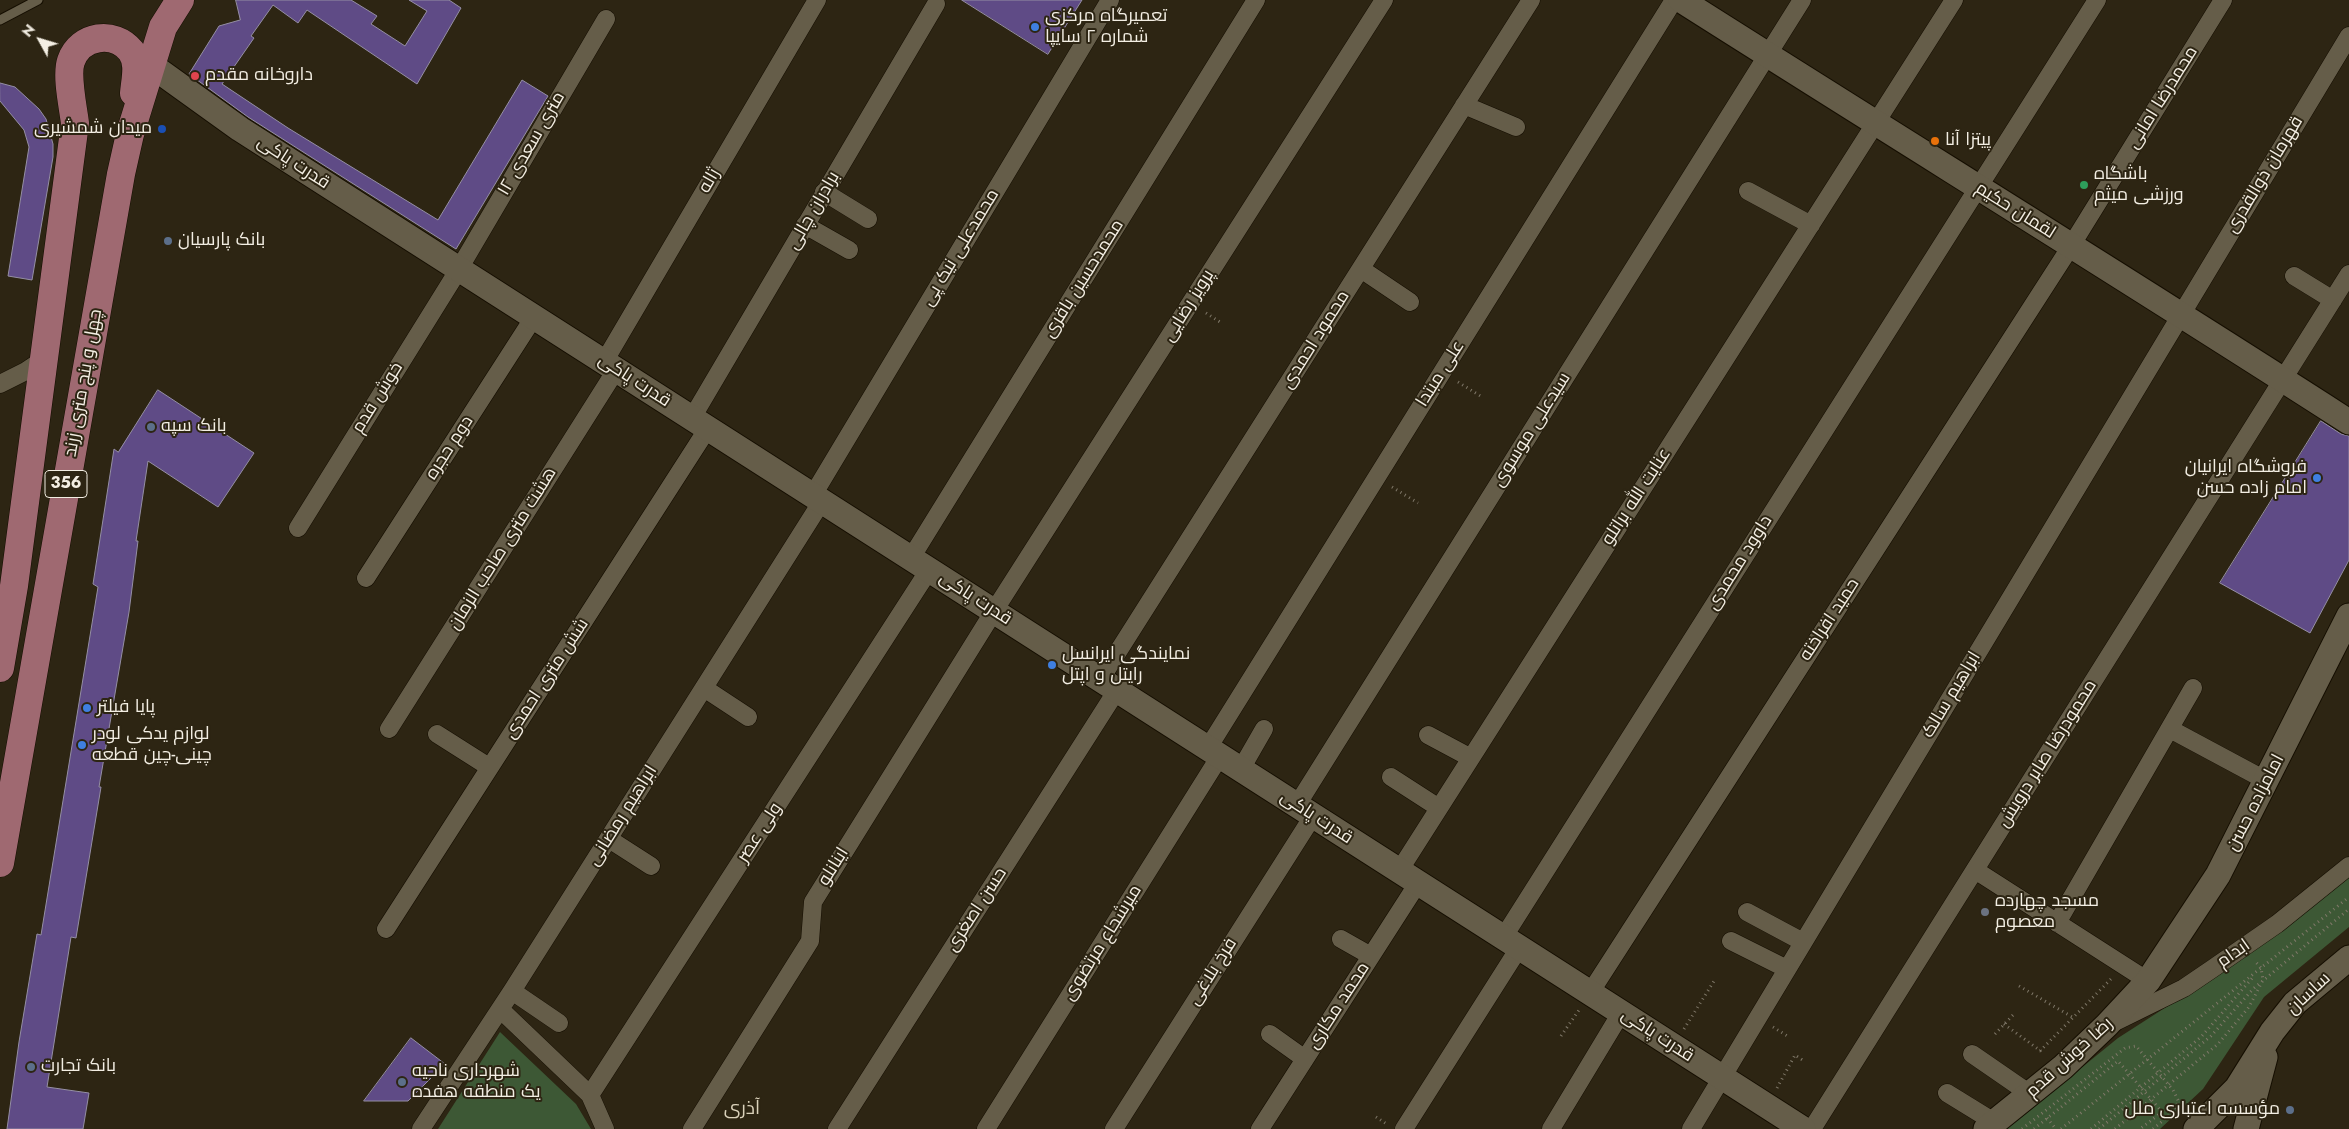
<!DOCTYPE html>
<meta charset="utf-8">
<style>
body{margin:0}
#map{position:relative;width:2349px;height:1129px;overflow:hidden;background:#2d2513;font-family:Jost,sans-serif}
canvas{display:block}
.north{position:absolute;left:15px;top:15px;width:50px;height:50px;-webkit-text-stroke:4px #2d2513;paint-order:stroke;rotate:309deg;font-size:14px;font-weight:700;line-height:20px;text-align:center;color:#f3eee3}
.north::after{content:'';display:block;margin:auto;width:18px;height:22px;background:#f3eee3;clip-path:polygon(50% 0,100% 100%,50% 72%,0 100%)}
</style>
<div id="map">
<canvas width="2349" height="1129"></canvas>
<div class="north">N</div>
</div>
<script>
const c = document.querySelector('canvas').getContext('2d');
c.lineJoin = 'round';
function fill(path, color) { c.fillStyle = color; c.fill(path, 'evenodd'); }
function stroke(path, color, width, dash) { c.strokeStyle = color; c.lineWidth = width; c.lineCap = dash ? 'butt' : 'round'; c.setLineDash(dash || []); c.stroke(path); }
function drawText(font, color, halo, rows, align = 'center') {
  c.font = font + ' Jost,Cairo,sans-serif'; c.lineWidth = 4; c.setLineDash([]); c.textBaseline = 'middle'; c.strokeStyle = halo; c.fillStyle = color; for (const [text, x, y, turn = 0] of rows) {
    c.save(); c.translate(x, y); c.rotate((+turn || 0) * Math.PI / 180); c.textAlign = isNaN(turn) ? turn : align; if (halo) c.strokeText(text, 0, 0); c.fillText(text, 0, 0); c.restore();
  }
}
fill(new Path2D(`
 M2349 869V927L2264 997 2203 1089 2160 1129H2006L2118 1038 2227 968Z
 M500 1032 576 1104 591 1129H438Z`), '#3d5835');
const building = new Path2D(`
 M236 0H351L377 16 371 24 405 46 427 11 409 0H449L461 8 417 84 307 10 298 23 273 5 251 36 254 38 222 84 288 128 438 220 522 80 548 96 456 249 248 117 189 74 219 26 240 20Z
 M962 0H1082L1048 54Z
 M0 83 15 87 39 109 46 119 53 144V157L32 280 8 276 29 147 24 130 0 101Z
 M158 390 254 453 218 507 148 461 136 541H138L129 612 99 787H101L76 938 71 937 47 1087 89 1093 83 1129H7L19 1042 37 934 41 935 98 587 93 584 114 449 118 452Z
 M2321 421 2341 434 2349 436V560L2310 633 2220 583Z
 M411 1038 445 1064 408 1101H364Z`);
fill(building, '#5f4b86');
stroke(building, '#958fa4', 1);
const lane = new Path2D(`
 M0 20 38 0`);
const street = new Path2D(`
 M1464 105 1516 127
 M1748 191 1811 225
 M824 192 868 219
 M805 225 849 250
 M1361 269 1410 302
 M2294 276 2333 300
 M604 362 817 0
 M0 384 26 371 44 359
 M692 418 936 4
 M813 495 1110 0
 M298 528 459 269 606 19
 M911 558 1256 0
 M366 578 534 317
 M1100 680 1531 0
 M704 688 748 717
 M389 729 616 370
 M2170 729 2267 781
 M437 734 489 767
 M1428 735 1471 758
 M1208 748 1674 0
 M1241 769 1264 729
 M1391 777 1439 808
 M1297 805 1802 0
 M609 839 651 866
 M1975 870 2148 981
 M1399 871 1954 0
 M1747 912 1803 942
 M2057 923 2193 688
 M386 929 708 428
 M1503 938 2097 0
 M1341 939 1371 956
 M1731 941 1787 969
 M512 991 559 1023
 M1590 993 2071 246 2223 0
 M500 1009 590 1095 605 1129
 M2117 1021 2184 988 2212 969 2277 924 2349 866
 M1270 1034 1305 1059
 M1972 1054 2030 1094
 M1947 1093 1994 1122
 M590 1095 929 570
 M421 1129 512 991 822 501
 M692 1129 810 941 813 902 994 611 1384 0
 M837 1129 1117 690
 M986 1129 1220 756
 M1114 1129 1313 816
 M1260 1129 1418 883
 M1404 1129 1519 948
 M1551 1129 1621 1013
 M1691 1129 2349 36
 M1812 1129 2349 274`);
const secondary = new Path2D(`
 M1681 0C1903 141 2127 279 2349 422
 M151 65 240 129 1803 1129
 M1986 1129 2063 1067 2107 1025 2148 981 2218 875 2349 616
 M2196 1129 2237 1088 2272 1032 2295 1003 2349 958
 M2246 1129 2265 1057`);
const primary = new Path2D(`
 M0 668 14 586 75 123C73 107 66 75 71 61 80 35 114 30 131 51 140 63 135 80 134 93
 M0 863 121 174 130 134 163 27 180 0`);
stroke(lane, '#150e01', 11);
stroke(street, '#150e01', 19);
stroke(secondary, '#150e01', 27);
stroke(primary, '#150e01', 29);
stroke(new Path2D(`
 M1206 313 1220 322
 M1458 382 1482 397
 M1392 487 1418 503
 M2019 986 2074 1018
 M2004 1024 2042 1052
 M1773 1027 1789 1037
 M1684 1029 1714 981
 M1995 1034 2014 1014
 M1561 1036 1579 1010
 M2040 1051 2112 978
 M1777 1088 1795 1055 1804 1061
 M1376 1117 1388 1125
 M2061 1129 2349 897
 M2091 1129 2202 1036 2254 976
 M2099 1129 2211 1036 2253 989 2349 909
 M2115 1129 2218 1044 2249 1007 2263 980 2261 968 2254 960`), '#80796a', 3, [1, 4]);
stroke(lane, '#655d49', 9);
stroke(street, '#655d49', 18);
stroke(secondary, '#655d49', 25);
stroke(primary, '#9f6971', 28);
stroke(new Path2D(`
 M2047 1118 2056 1129
 M2022 1129 2125 1048 2136 1046 2173 1090 2179 1102 2172 1113 2153 1129
 M2034 1129 2118 1061 2162 1112 2140 1129`), '#80796a', 3, [1, 4]);
for (const [x, y, r, color] of [
 [1035,27,5,"#3f7fe0"],
 [195,76,5,"#e0444e"],
 [162,129,5,"#1a4fb4"],
 [1935,141,5,"#e8710a"],
 [2084,185,5,"#2e9e5b"],
 [168,241,5,"#5c6f8a"],
 [151,427,5,"#5c6f8a"],
 [2317,478,5,"#3f7fe0"],
 [1052,665,5,"#3f7fe0"],
 [87,708,5,"#3f7fe0"],
 [82,745,5,"#3f7fe0"],
 [1985,912,5,"#6b7280"],
 [31,1067,5,"#5c6f8a"],
 [402,1082,5,"#5c6f8a"],
 [2290,1110,5,"#5c6f8a"]
]) { const dot = new Path2D(); dot.arc(x, y, r, 0, 2 * Math.PI); c.fillStyle = color; c.fill(dot); stroke(dot, '#2d2513', 2); }
for (const [x, y, w] of [
 [66,484,42]
]) { const box = new Path2D(); box.roundRect(x - w / 2, y - 13.5, w, 27, 4); c.fillStyle = '#2d2513'; c.fill(box); stroke(box, '#f3eee3', 1); }
drawText('bold 16px', '#f3eee3', null, [
 ["356",66,484]
]);
drawText('18px', '#f3eee3', '#2d2513', [
 ["تعمیرگاه مرکزی",1045,17],
 ["شماره ۲ سایپا",1045,38],
 ["داروخانه مقدم",205,76],
 ["میدان شمشیری",152,129,"right"],
 ["پیتزا آنا",1945,141],
 ["باشگاه",2094,175],
 ["ورزشی میثم",2094,196],
 ["بانک پارسیان",178,241],
 ["بانک سپه",161,427],
 ["فروشگاه ایرانیان",2307,468,"right"],
 ["امام زاده حسن",2307,489,"right"],
 ["نمایندگی ایرانسل",1062,655],
 ["رایتل و اپتل",1062,676],
 ["پایا فیلتر",97,708],
 ["لوازم یدکی لودر",92,735],
 ["چینی-چین قطعه",92,756],
 ["مسجد چهارده",1995,902],
 ["معصوم",1995,923],
 ["بانک تجارت",41,1067],
 ["شهرداری ناحیه",412,1072],
 ["یک منطقه هفده",412,1093],
 ["مؤسسه اعتباری ملل",2280,1110,"right"]
], 'left');
drawText('18px', '#f3eee3', '#2d2513', [
 ["محمدرضا امانی",2163,98,-58],
 ["۱۲ متری سعدی",532,144,-60],
 ["قدرت پاکی",293,163,33],
 ["قهرمان ذوالقدری",2265,175,-59],
 ["ژاله",710,181,-60],
 ["برادران چالی",814,211,-60],
 ["لقمان حکیم",2015,211,32],
 ["محمدعلی نیک پی",961,248,-59],
 ["محمدحسین باقری",1084,279,-58],
 ["پرویز رضایی",1189,306,-58],
 ["محمود احمدی",1316,340,-58],
 ["علی مبتدا",1441,374,-58],
 ["قدرت پاکی",634,381,33],
 ["چهل و پنج متری زرند",84,383,-80],
 ["خوش قدم",378,398,-58],
 ["سیدعلی موسوی",1532,430,-58],
 ["دوم حجره",450,448,-57],
 ["عنایت الله براتلو",1637,497,-57],
 ["هشت متری صاحب الزمان",503,549,-58],
 ["داوود محمدی",1740,563,-58],
 ["قدرت پاکی",975,599,33],
 ["حمید افراخته",1830,620,-57],
 ["شش متری احمدی",547,679,-57],
 ["ابراهیم سالک",1952,695,-59],
 ["محمودرضا صابر درویش",2048,754,-58],
 ["امامزاده حسن",2256,803,-63],
 ["ابراهیم رمضانی",623,816,-58],
 ["قدرت پاکی",1316,818,33],
 ["ولی عصر",760,833,-57],
 ["اینانلو",834,867,-58],
 ["حسن اصغری",977,910,-57],
 ["میرشجاع مرتضوی",1103,943,-58],
 ["ابدام",2234,954,-35],
 ["فرخ بلاغی",1213,972,-58],
 ["ساسان",2309,994,-43],
 ["محمد مکاری",1339,1006,-57],
 ["قدرت پاکی",1657,1036,33],
 ["رضا خوش قدم",2070,1058,-42]
]);
drawText('19px', '#dad1ba', '#2d2513', [
 ["آذری",742,1109]
]);
</script>
